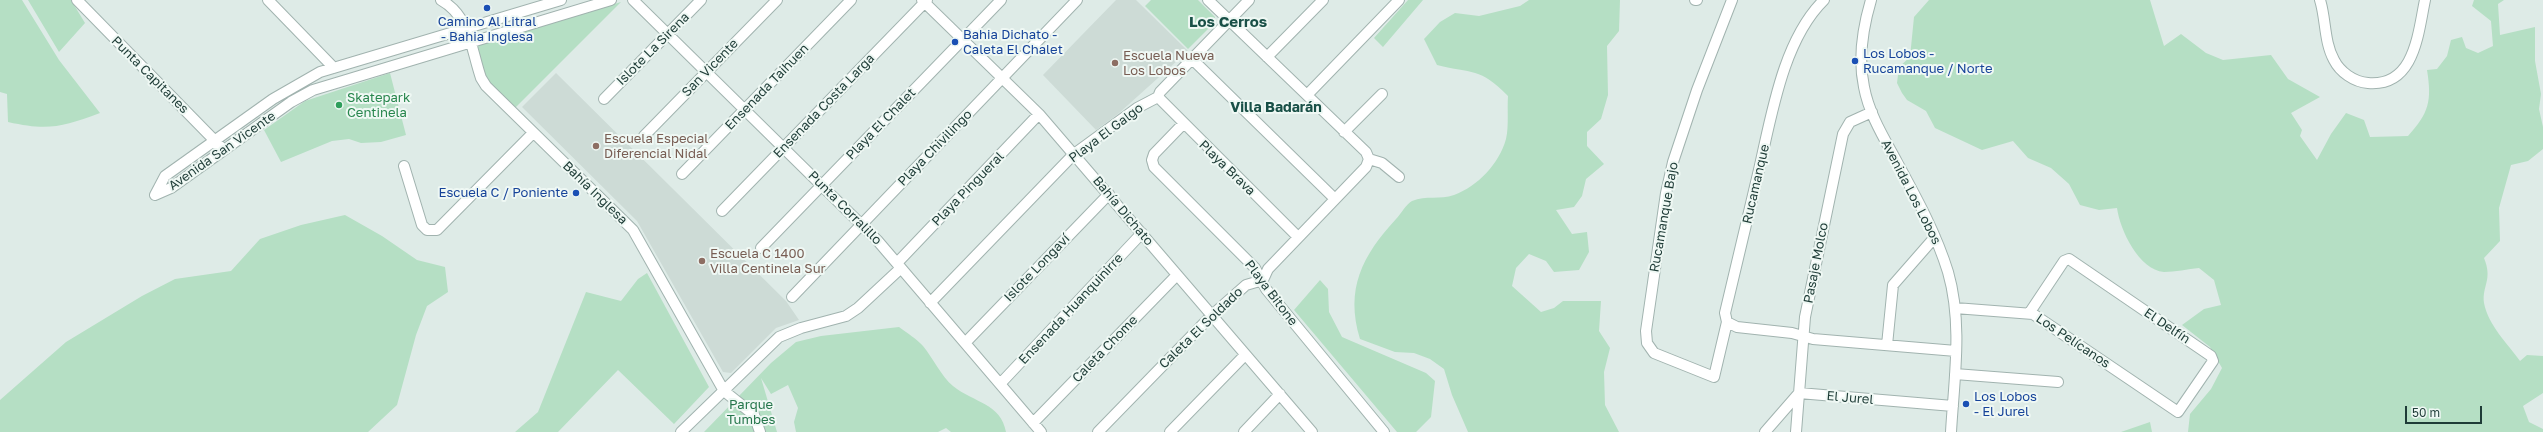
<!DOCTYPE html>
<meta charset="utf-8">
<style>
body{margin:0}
#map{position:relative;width:2543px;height:432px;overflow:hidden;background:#deebe7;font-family:"Golos Text",sans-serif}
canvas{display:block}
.scale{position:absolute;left:2405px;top:406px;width:77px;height:18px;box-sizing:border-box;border:2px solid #1e3c37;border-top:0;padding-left:5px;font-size:12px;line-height:14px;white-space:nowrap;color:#1e3c37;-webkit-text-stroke:3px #eff8f4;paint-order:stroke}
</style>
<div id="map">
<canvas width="2543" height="432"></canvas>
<div class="scale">50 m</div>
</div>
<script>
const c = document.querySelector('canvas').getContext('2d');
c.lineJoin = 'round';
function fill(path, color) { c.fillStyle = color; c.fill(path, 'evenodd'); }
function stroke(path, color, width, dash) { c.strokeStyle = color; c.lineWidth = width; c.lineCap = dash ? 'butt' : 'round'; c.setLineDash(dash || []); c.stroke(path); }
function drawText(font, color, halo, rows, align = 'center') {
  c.font = font + ' "Golos Text",sans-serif'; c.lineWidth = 4; c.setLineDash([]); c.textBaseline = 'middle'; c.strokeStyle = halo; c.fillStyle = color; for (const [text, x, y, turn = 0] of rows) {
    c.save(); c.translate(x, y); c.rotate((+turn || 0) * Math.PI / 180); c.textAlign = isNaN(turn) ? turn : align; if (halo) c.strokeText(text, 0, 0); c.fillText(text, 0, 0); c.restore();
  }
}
fill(new Path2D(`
 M1116 0H1136L1188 51 1118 114 1096 130 1043 75Z
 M556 73 786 301 799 320 776 328 731 373 723 372 637 221 522 107Z`), '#cddbd6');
fill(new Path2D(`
 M0 0H22L59 60 100 113C62 127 48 131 8 122L7 94 0 92Z
 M28 0H71L85 23 59 52Z
 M1151 0H1198L1215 17 1214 23 1188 49 1145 6Z
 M1408 0H1423L1383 47 1374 38Z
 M1529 0H1620L1619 31 1607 46 1608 95 1601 119 1587 132V146L1604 164 1586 179 1582 196 1574 207 1556 210 1572 234 1587 232 1589 252 1579 270 1554 272 1546 261 1529 254 1516 268 1512 286 1541 312 1554 308 1563 301H1601L1599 331 1610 348 1604 372 1605 405 1619 432H1468L1452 395 1444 369 1430 359 1414 353 1395 352 1360 339C1345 289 1362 256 1396 219 1401 214 1406 204 1412 201 1426 195 1440 200 1454 195 1478 186 1499 164 1506 139 1509 126 1507 109 1508 96 1480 67 1472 74 1437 65L1424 39 1440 22 1455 13 1479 16 1520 6Z
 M1929 0H2150L2164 46 2181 34 2206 53 2223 60 2271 55 2288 79 2320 97 2291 113 2302 130 2300 136 2317 160 2331 134 2346 113 2364 120 2370 137 2408 136C2429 113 2432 101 2427 70L2437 69 2447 56 2451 40 2462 37 2466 48 2478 53 2493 46 2491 21 2472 6 2474 0H2504L2498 4 2500 35 2535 27V61L2541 94 2539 109 2543 127V149L2528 161 2511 165 2499 208 2500 241 2484 258C2493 280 2482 285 2484 303 2488 325 2508 344 2520 361L2527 355 2543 356V393L2523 406 2529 422 2543 429V432H2188L2190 414 2211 389 2222 368 2210 347 2182 325 2204 309 2221 305 2214 280 2199 268C2188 269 2175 272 2164 272 2139 270 2120 230 2117 208L2099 210 2080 205 2069 184 2051 168 2028 158 2013 141 1982 150 1935 128 1926 111 1907 100 1902 93 1897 83 1899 67 1910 57 1914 17Z
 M621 2 513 110 482 78 474 46Z
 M390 73 406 135 381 142 361 143 349 139 332 141 281 162 264 130 305 101Z
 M345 215 382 236 417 260 445 267 448 292 427 306 416 335 397 405 368 432H0V400L66 342 142 296 175 279 231 271 260 239 301 225Z
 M647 273 709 387 674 424 618 370 558 432H515L538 412 586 292 621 301 638 279Z
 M1320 280 1328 289 1329 312 1342 337 1426 373 1435 381 1431 417 1416 432H1397L1294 310Z
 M899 327C907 333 917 339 923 346 933 358 941 376 953 386 974 403 1001 403 1006 432H951L946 428 938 432H796L794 422 798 408 788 385 771 394 761 378 777 432H704L771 363 796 342 821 336Z
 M2150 422 2152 432H2121Z`), '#b5dfc4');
const minor = new Path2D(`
 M77 0 220 146
 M268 0 334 68
 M441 0C470 16 471 49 481 78L486 86 633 230 724 391 754 415 760 432
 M633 0 877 240 1041 432
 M922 0 1039 114 1312 432
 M1208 0 1366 152 1369 159
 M1695 0H1697
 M1732 0 1697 90 1673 162 1666 193 1646 331 1647 343 1654 353 1714 377 1727 322 1725 313C1736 266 1747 220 1758 174 1771 119 1782 41 1824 0
 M1871 0C1863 27 1858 59 1864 87 1869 114 1884 138 1897 162 1916 197 1936 233 1948 272 1963 324 1954 379 1951 432
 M2320 0C2326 19 2324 42 2334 60 2340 72 2354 82 2368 83 2415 87 2418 33 2425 0
 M1267 57 1323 0
 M1192 59 1335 199
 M1307 95 1399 0
 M1158 97 1298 237
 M604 99 701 0
 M1183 124 1154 154 1152 160 1154 167 1255 268 1266 289 1384 432
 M1344 132 1382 94
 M644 136 777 0
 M1369 159 1382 163 1399 177
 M404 166 422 225 427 230H437L533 133
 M682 174 851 0
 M155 195 171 188 291 102 313 90 611 0
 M155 195 165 176 273 99 320 72 561 0
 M722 211 927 0
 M761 248 1001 0
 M897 263 1039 114
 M1263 280 1268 269 1366 167 1369 159
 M792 297 1077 0
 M930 303 1074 154 1137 108 1158 97 1160 92 1249 0
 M1955 308 2033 314 2178 412 2213 361 2211 356 2069 259 2064 261 2030 312
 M1727 322 1737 327 1792 333 1813 339 1956 351
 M965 343 1109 194
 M1887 345 1893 285 1935 237
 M1955 374 2058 382
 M1000 384 1142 233
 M1033 423 1177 275
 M681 432 779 337 801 328 846 316 858 308 901 268
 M1098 432 1211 316 1246 285 1263 280
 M1170 432 1245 355
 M1244 432 1280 394
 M1765 432 1799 393 1953 406
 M1796 432 1805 317 1843 134 1850 122 1872 112`);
stroke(minor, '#a1b3af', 12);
stroke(minor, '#fff', 10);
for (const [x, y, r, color] of [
 [487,8,4,"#1a4fb4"],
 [955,42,4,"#1a4fb4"],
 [1855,61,4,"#1a4fb4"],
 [1115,63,4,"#8d6e63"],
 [339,105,4,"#2e9e5b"],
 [596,146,4,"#8d6e63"],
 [576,193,4,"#1a4fb4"],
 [702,261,4,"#8d6e63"],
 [1966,404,4,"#1a4fb4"]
]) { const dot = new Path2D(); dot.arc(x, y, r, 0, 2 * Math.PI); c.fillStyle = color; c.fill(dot); stroke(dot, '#eff8f4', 1.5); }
drawText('13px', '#164399', '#eff8f4', [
 ["Camino Al Litral",487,22,"center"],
 ["- Bahia Inglesa",487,37,"center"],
 ["Bahia Dichato -",963,35],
 ["Caleta El Chalet",963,50],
 ["Los Lobos -",1863,54],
 ["Rucamanque / Norte",1863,69],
 ["Escuela C / Poniente",568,193,"right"],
 ["Los Lobos",1974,397],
 ["- El Jurel",1974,412]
], 'left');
drawText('13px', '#1e3c37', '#eff8f4', [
 ["Islote La Sirena",653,49,-45],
 ["San Vicente",710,68,-46],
 ["Punta Capitanes",150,75,45],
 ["Ensenada Taihuen",767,87,-46],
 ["Ensenada Costa Larga",824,106,-46],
 ["Playa El Chalet",881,124,-46],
 ["Playa El Galgo",1106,133,-37],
 ["Playa Chivilingo",935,148,-46],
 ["Avenida San Vicente",222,151,-35],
 ["Playa Brava",1227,168,44],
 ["Rucamanque",1756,184,-77],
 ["Playa Pingueral",968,189,-46],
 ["Avenida Los Lobos",1911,192,63],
 ["Bahía Inglesa",595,193,44],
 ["Punta Corralillo",845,208,45],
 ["Bahía Dichato",1123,211,50],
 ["Rucamanque Bajo",1664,217,-80],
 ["Pasaje Molco",1816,263,-79],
 ["Islote Longaví",1037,268,-46],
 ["Playa Bitone",1271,293,53],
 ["Ensenada Huanquinirre",1071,309,-47],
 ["El Delfín",2167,326,34],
 ["Caleta El Soldado",1201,328,-44],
 ["Los Pelícanos",2073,341,34],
 ["Caleta Chome",1105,349,-46],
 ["El Jurel",1850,398,5]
]);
drawText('13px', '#785e54', '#eff8f4', [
 ["Escuela Nueva",1123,56],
 ["Los Lobos",1123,71],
 ["Escuela Especial",604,139],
 ["Diferencial Nidal",604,154],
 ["Escuela C 1400",710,254],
 ["Villa Centinela Sur",710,269]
], 'left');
drawText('13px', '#27864d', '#eff8f4', [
 ["Skatepark",347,98],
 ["Centinela",347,113]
], 'left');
drawText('13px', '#25764c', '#eff8f4', [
 ["Parque",751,405],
 ["Tumbes",751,420]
]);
drawText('bold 14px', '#195047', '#eff8f4', [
 ["Villa Badarán",1276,108]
]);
drawText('bold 15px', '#195047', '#eff8f4', [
 ["Los Cerros",1228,22]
]);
</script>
